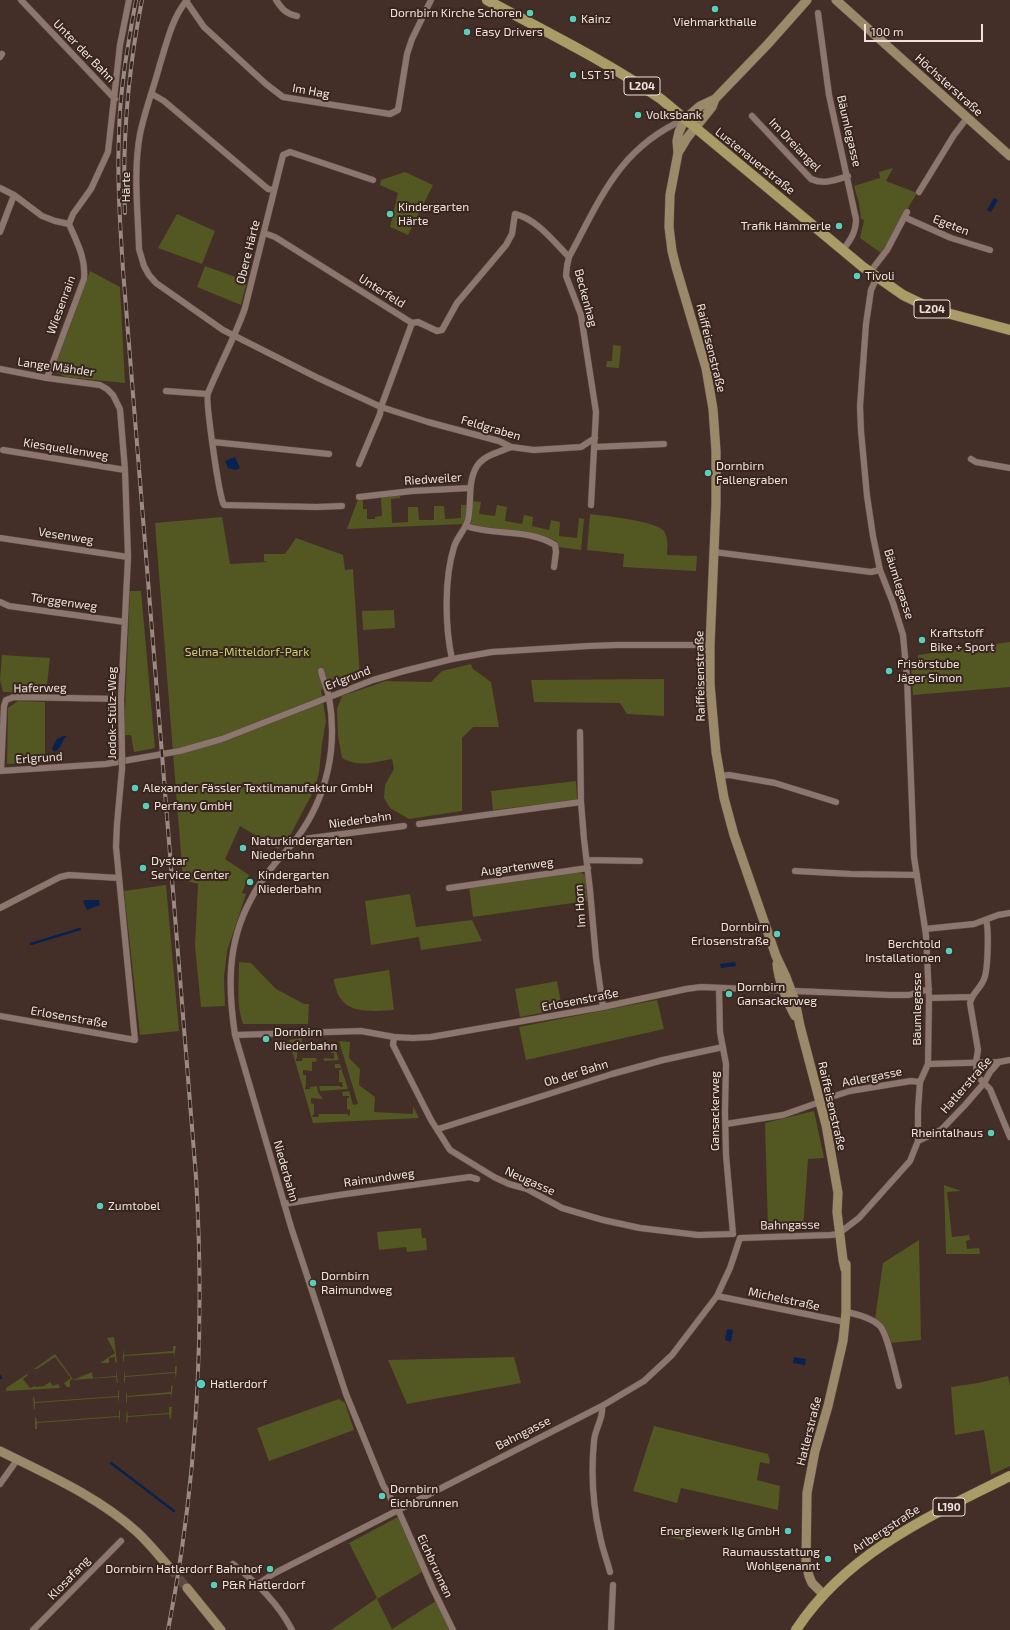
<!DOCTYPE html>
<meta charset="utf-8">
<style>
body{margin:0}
#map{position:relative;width:1010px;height:1630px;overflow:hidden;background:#432f27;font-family:"Exo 2",sans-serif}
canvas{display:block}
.scale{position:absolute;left:864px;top:24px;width:119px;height:18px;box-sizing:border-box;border:2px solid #efe2dd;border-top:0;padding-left:5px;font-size:12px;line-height:14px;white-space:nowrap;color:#efe2dd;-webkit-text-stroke:3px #38251e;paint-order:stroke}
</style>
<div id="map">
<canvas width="1010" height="1630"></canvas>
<div class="scale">100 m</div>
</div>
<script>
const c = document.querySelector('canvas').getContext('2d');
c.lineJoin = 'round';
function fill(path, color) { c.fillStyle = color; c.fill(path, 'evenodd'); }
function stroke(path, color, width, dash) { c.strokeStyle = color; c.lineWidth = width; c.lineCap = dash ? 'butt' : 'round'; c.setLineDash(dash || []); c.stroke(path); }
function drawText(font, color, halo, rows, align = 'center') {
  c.font = font + ' "Exo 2",sans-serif'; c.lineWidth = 4; c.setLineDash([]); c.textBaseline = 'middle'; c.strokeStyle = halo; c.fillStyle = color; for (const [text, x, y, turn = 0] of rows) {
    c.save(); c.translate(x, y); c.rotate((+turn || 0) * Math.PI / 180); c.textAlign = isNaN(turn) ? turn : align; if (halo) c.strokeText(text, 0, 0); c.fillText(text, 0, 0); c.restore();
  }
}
fill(new Path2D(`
 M893 168 886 181 917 193 881 253 860 238 864 220 861 219 859 203 854 186 880 178 879 172Z
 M405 172 433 185 408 235 390 227 398 193 380 185 381 180Z
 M177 214 215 231 202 264 158 248Z
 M205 266 247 281 241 305 197 287Z
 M90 271 120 287 125 383 66 377 57 373 55 365Z
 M613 345 621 346 619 368 606 367 607 361H612Z
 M400 494V498L391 499 392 523 408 522V507H418L419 520H434V506H444L445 519 461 518V505H466V517L463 524 347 529 358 499H363V509H367V519H375V517L382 516 381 498Z
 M473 501 481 502 479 514 495 516 497 505 507 507 505 521 522 524 524 515 533 517 532 526 549 530 551 520 560 522 559 536 577 538 579 518 584 519 581 550 558 547 556 541 547 537 473 526 471 525V523Z
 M590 514C604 516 657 521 664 531 669 539 667 547 667 555L697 556 696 571 623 567 624 554 587 550Z
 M222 517 230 564 267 562 264 561V554H285L296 538 343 555 345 570 353 569 360 679 332 689 331 686 321 690 326 721 322 744 319 773 314 791 306 805 291 834 278 849 240 826 225 859 249 875 242 893 246 894 227 951 224 977 225 1006 201 1007 195 946 198 884 183 880 155 523Z
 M130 591H141L155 748 134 752 131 735H125V710Z
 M394 610 395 628 363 630 362 611Z
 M1010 642V687L913 695 911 665H918V655Z
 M2 655 50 658 46 693 3 692 0 680Z
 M471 664 473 669 491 682 499 727H473L462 738V811L409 819 390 808 384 798 385 785 394 769 392 759C373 762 360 768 342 758L338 736 337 709 342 696 386 681 431 682 442 671Z
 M664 679V716L627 714 620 703 534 702 531 680Z
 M18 701 45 702V762L7 764 8 708Z
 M576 781 577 800 493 810 491 791Z
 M580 872 586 876 587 901 473 917 469 887Z
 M166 885 179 1031 140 1035 124 891Z
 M410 894 416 927 472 920 482 941 421 950 419 937 371 945 365 901Z
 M239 962 251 963 276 989 304 1004H309L308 1024H243C236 1004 239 983 239 962Z
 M389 970 394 1010C379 1011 350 1014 341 999 337 995 336 987 334 982V979Z
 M557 981 562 1009 520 1017 515 989Z
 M657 1000 664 1029 526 1060 519 1027Z
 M302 1038V1043L294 1041V1047H297V1058H296V1061H302V1058H316L317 1061 312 1062V1071L303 1070V1075H306V1086L305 1087V1089H310V1087L317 1086 318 1092 323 1099 311 1098V1103L314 1104V1115H312L313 1117H318L319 1114H348V1116L350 1115V1110L347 1109V1098H349V1096H343L342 1092 349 1091 353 1105 358 1104 339 1041 350 1042 349 1058 360 1069 359 1085 375 1097 374 1112 413 1114V1106L419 1118 313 1123 289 1040Z
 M330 1042H333L339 1060 324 1061V1058L334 1059V1053H331Z
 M335 1064H340L348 1089 320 1091 319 1086H340V1087H343L342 1082H339V1070H341V1068H335Z
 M814 1111 824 1158 808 1159 803 1229H768L765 1123Z
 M944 1185 961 1191 947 1192 952 1237 969 1235 970 1240 966 1241 967 1249 979 1248 980 1254H946Z
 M421 1228 422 1238H426L427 1250 407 1252 406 1247 379 1250 377 1232Z
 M919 1240 921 1340 890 1343C887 1332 883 1326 875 1319L883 1263Z
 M114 1337 117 1362 115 1363V1357L109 1358V1363H100L115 1353 107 1338Z
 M173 1346H176L174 1358V1353L124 1356V1362L123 1361V1349L124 1355 173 1351Z
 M55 1354 73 1379 70 1380V1387H67L64 1383 71 1378 55 1357 37 1369H34Z
 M514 1357 521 1383 407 1404 388 1360Z
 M175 1366H177L176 1379 175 1373 125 1377V1383L124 1382V1370L125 1376 175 1372Z
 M116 1370 118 1382 117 1383 116 1377 73 1380 92 1372 93 1378 116 1376Z
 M27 1374 28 1375 23 1379 30 1388 35 1386 36 1387 44 1386 50 1382 53 1386 58 1384 60 1388 6 1391V1388Z
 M1008 1376 1010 1386V1466L991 1475 984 1430 955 1435 951 1387 978 1383Z
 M171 1386H173L171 1399V1394L127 1397V1403L126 1402V1390L127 1396 171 1392Z
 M118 1390 119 1391V1403L118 1397 35 1403V1409H34L33 1398 34 1397 35 1402 118 1396Z
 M339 1399 345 1403 354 1430 269 1461 257 1428Z
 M169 1407H172L171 1418 170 1419 169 1414 128 1417 127 1423 126 1422 127 1410 128 1416 169 1413Z
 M119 1410 120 1411V1423L119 1417 37 1423V1429H35V1418L36 1417 37 1422 119 1416Z
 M654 1426 768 1454 770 1461 769 1464 760 1462 757 1480 780 1486 778 1510 681 1488 677 1503 633 1491Z
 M398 1517 422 1572 377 1599 392 1629 436 1601 450 1630H331L377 1598 349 1543Z
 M667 1528 686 1530V1538L683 1540 665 1536Z`), '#535721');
fill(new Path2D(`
 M994 198 998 200 991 212 987 210Z
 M235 457 240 468 236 470 228 468 225 461Z
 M63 736H67C61 740 62 749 54 752L52 748 57 739Z
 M85 900H99L100 905 87 910 83 901Z
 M735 962 736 966 721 968 720 964Z
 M727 1329 733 1330 731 1342 725 1340Z
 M794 1357 806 1359 805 1365 793 1363Z`), '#07224e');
stroke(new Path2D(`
 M31 944 80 929
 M0 1376 1 1378
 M111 1463 174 1511`), '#07224e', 2.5);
stroke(new Path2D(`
 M170 1568 187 1588`), '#5d4a42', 9, [9, 4.5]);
const street = new Path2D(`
 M21 0 115 99
 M187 0C172 18 167 42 160 64 154 87 145 110 140 134 133 172 138 211 139 249L144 266 149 275 156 283 223 330 318 378 381 407 428 422 499 441 511 447 534 450 581 447 595 438
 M276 0C282 9 286 14 297 16
 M186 1 204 27 266 84 283 97 390 114 398 110 407 54 412 39 431 0
 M818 13 829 95 856 219C856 232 851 239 843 250
 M0 57 2 54
 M152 94 164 101 268 189 274 190
 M752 116 811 179C823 185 835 180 848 176
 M0 188 14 195 42 216 55 221 69 224C77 243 86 258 84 279L47 378
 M919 192 954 135 967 118
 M904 217 951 238 990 250
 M69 224 73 214 91 189 108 152 120 45 129 0
 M0 232 14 195
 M264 233 275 237 412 323 418 322 437 331 442 330 457 303 506 245 512 234 515 214C537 219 554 242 569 257
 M870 272 887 250 907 212
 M0 369 47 378 100 385 107 389 113 395 120 409 125 470 128 557 121 699 122 754
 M166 391 207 394
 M213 442 329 454
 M595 447 664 444
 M3 450 125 470
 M971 459 976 462 1010 468
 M359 464 380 414 381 407 412 323
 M359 497 412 491 470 488
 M591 505 596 412 581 315 566 276 567 266 569 257C601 198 619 148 685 119
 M342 506 316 507 224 505C219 497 205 399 208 393 220 364 235 337 245 308L283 155 290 152 296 154 373 180
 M466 526C494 536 528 528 555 545L556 552 554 567
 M0 538 128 557
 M714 552 871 572 880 570
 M0 602 9 606 125 622
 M452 659C445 627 444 579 454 547 457 537 465 530 468 520 472 502 467 482 477 466 484 455 500 452 511 447
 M321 671C323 680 327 688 329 697 338 747 327 797 297 838 291 846 284 853 277 861 267 873 257 887 250 901 227 944 228 988 235 1035L291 1227 346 1394 383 1485 400 1514 433 1589 453 1630
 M580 732 581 802 584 839 590 890 596 958 603 1007
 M0 771 106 764 180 751 222 739 373 680 404 671 452 659 492 652 588 646 617 645H710
 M1 771 4 706 6 700 14 697 121 699
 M720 776 729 775 775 783 836 802
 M419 824 581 802
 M296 840 404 826
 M587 860 640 861
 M795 871 851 874 917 875
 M449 888 588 868
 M0 908 60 877 69 875 119 878
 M986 920C989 928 988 971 984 979 981 988 972 993 970 1003L978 1050 976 1062 977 1076 990 1089 1010 1137
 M925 929 974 924 998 915 1010 913
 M719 988 720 1032 726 1064 725 1112 726 1155 733 1234
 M929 998 971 997
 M0 1016 135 1040 116 847 117 824 122 769
 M235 1035 361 1031 394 1037 413 1038 431 1037 603 1007 686 989 701 987 890 995H909L929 989
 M394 1037 393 1045 431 1120 450 1150 494 1177 509 1184 527 1189 562 1208 603 1220 640 1228 698 1235 733 1234
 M928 1064 999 1062 1010 1060
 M828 1098 850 1091 911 1081 920 1082
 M726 1124 783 1115 820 1102
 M438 1129 612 1074 663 1060 723 1047
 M918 1141 941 1130 965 1105 984 1083 990 1072 999 1062
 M284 1204 339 1195 470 1177 477 1179
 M717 1296 845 1322
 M846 1312C856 1314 872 1318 880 1326 888 1335 895 1373 899 1386
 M602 1406C604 1418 595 1428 594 1441 591 1472 593 1506 600 1536 602 1548 607 1560 610 1572
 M0 1484 17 1460
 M233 1564C257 1583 278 1603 292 1630
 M258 1584 273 1574 602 1406 644 1381 672 1355 717 1296 730 1268 740 1238 831 1235 838 1234 859 1218 910 1161 918 1141V1109L920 1082 928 1064 929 998 926 935 914 857 907 678 903 635 893 603 880 570 873 536 867 496 861 431 860 406 866 324 871 290 877 277
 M33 1630 121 1541
 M611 1630 613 1585`);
const secondary = new Path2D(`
 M836 0 1010 156
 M715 99 700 106 685 119 679 132 677 141 678 153 670 195 669 227 672 251 676 267 706 368 713 409 716 451V504L710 645V684L716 752 724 798 734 835 776 956 786 977 795 1001 800 1026 826 1125 838 1193 837 1212 843 1260 845 1269
 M678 153 687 138 712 107 715 99 767 45 807 0
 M777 964C779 983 786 999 795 1016
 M0 1451C48 1475 97 1496 137 1532 149 1543 159 1556 170 1568
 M187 1588 221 1630
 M823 1594 812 1583 809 1576 806 1563 807 1493 815 1451 828 1406 843 1341 846 1312V1264`);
const primary = new Path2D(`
 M487 0C546 32 606 61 661 99L863 267 903 295 932 309 1010 330
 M796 1630C846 1553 931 1515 1010 1476`);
stroke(street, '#5c4c45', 7);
stroke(secondary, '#5c4c45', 10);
stroke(primary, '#5c4c45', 11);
stroke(street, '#8d766d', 6);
stroke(secondary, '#9b896a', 9);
stroke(primary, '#a99c66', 10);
const rail = new Path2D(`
 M136 0C128 44 120 88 119 133 117 178 120 224 123 270L196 1177C205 1330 198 1479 168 1630
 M125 213C122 141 128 70 142 0`);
stroke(rail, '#9a8a83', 4);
stroke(rail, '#38251e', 2.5, [8]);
const streetBridge = new Path2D(`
 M122 754V769`);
stroke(streetBridge, '#5c4c45', 7, []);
stroke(streetBridge, '#8d766d', 6);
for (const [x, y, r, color] of [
 [715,9,4,"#5acebd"],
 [530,13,4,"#5acebd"],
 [573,19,4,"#5acebd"],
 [467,32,4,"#5acebd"],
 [573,75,4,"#5acebd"],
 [638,115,4,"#5acebd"],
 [390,214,4,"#5acebd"],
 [839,226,4,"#5acebd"],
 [857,276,4,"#5acebd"],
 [708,473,4,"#5acebd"],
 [922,640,4,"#5acebd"],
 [889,671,4,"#5acebd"],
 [135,788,4,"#5acebd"],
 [146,806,4,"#5acebd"],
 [243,848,4,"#5acebd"],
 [143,868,4,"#5acebd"],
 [250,882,4,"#5acebd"],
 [777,934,4,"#5acebd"],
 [949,951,4,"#5acebd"],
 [729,994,4,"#5acebd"],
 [266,1039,4,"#5acebd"],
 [991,1133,4,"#5acebd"],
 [100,1206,4,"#5acebd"],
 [313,1283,4,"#5acebd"],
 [201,1384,5,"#5acebd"],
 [382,1496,4,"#5acebd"],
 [788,1531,4,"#5acebd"],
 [828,1559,4,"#5acebd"],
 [270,1569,4,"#5acebd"],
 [214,1585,4,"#5acebd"]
]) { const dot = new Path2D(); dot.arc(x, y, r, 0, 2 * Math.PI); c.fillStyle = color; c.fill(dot); stroke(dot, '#38251e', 1.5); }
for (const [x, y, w] of [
 [642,86,36],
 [932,309,36],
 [949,1507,32]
]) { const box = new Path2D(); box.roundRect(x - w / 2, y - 9, w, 18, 3); c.fillStyle = '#38251e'; c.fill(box); stroke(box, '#efe2dd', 1); }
drawText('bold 11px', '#efe2dd', null, [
 ["L204",642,86],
 ["L204",932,309],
 ["L190",949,1507]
]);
drawText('12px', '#efe2dd', '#38251e', [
 ["Dornbirn Kirche Schoren",522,13,"right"],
 ["Kainz",581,19],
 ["Viehmarkthalle",715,22,"center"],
 ["Easy Drivers",475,32],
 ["LST 51",581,75],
 ["Volksbank",646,115],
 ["Kindergarten",398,207],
 ["Härte",398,221],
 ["Trafik Hämmerle",831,226,"right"],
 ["Tivoli",865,276],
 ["Dornbirn",716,466],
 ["Fallengraben",716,480],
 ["Kraftstoff",930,633],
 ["Bike + Sport",930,647],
 ["Frisörstube",897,664],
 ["Jäger Simon",897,678],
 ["Alexander Fässler Textilmanufaktur GmbH",143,788],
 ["Perfany GmbH",154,806],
 ["Naturkindergarten",251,841],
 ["Niederbahn",251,855],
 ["Dystar",151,861],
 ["Service Center",151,875],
 ["Kindergarten",258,875],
 ["Niederbahn",258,889],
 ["Dornbirn",769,927,"right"],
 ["Erlosenstraße",769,941,"right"],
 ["Berchtold",941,944,"right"],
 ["Installationen",941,958,"right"],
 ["Dornbirn",737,987],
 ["Gansackerweg",737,1001],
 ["Dornbirn",274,1032],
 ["Niederbahn",274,1046],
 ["Rheintalhaus",983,1133,"right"],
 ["Zumtobel",108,1206],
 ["Dornbirn",321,1276],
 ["Raimundweg",321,1290],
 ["Hatlerdorf",210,1384],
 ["Dornbirn",390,1489],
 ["Eichbrunnen",390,1503],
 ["Energiewerk Ilg GmbH",780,1531,"right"],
 ["Raumausstattung",820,1552,"right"],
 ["Wohlgenannt",820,1566,"right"],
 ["Dornbirn Hatlerdorf Bahnhof",262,1569,"right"],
 ["P&R Hatlerdorf",222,1585]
], 'left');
drawText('12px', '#efe2dd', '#38251e', [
 ["Unter der Bahn",84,51,46],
 ["Höchsterstraße",949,85,42],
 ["Im Hag",311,91,10],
 ["Bäumlegasse",849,131,77],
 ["Im Dreiangel",795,145,46],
 ["Lustenauerstraße",755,161,39],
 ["Härte",126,187,-90],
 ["Egeten",951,225,21],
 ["Obere Härte",248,252,-76],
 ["Unterfeld",382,291,32],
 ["Beckenhag",586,298,75],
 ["Wiesenrain",61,305,-70],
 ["Raiffeisenstraße",711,348,76],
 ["Lange Mähder",56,367,8],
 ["Feldgraben",491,428,16],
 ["Kiesquellenweg",66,449,9],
 ["Riedweiler",433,479,-4],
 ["Vesenweg",66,536,9],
 ["Bäumlegasse",899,584,72],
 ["Törggenweg",64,602,8],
 ["Raiffeisenstraße",700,676,-91],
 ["Erlgrund",348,678,-21],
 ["Haferweg",40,688,-1],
 ["Jodok-Stülz-Weg",112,713,-90],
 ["Erlgrund",39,758,-4],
 ["Niederbahn",360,820,-8],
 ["Augartenweg",517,867,-8],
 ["Im Horn",580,906,-94],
 ["Erlosenstraße",580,1000,-11],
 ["Bäumlegasse",917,1009,-90],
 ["Erlosenstraße",69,1017,10],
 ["Ob der Bahn",576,1073,-17],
 ["Adlergasse",872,1077,-11],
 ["Hatlerstraße",966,1085,-49],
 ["Raiffeisenstraße",832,1106,77],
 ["Gansackerweg",715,1111,-90],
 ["Niederbahn",286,1171,74],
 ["Raimundweg",379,1178,-8],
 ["Neugasse",530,1181,24],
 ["Bahngasse",790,1225,-1],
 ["Michelstraße",784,1299,12],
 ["Hatlerstraße",809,1431,-76],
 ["Bahngasse",523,1433,-27],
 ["Arlbergstraße",886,1529,-33],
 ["Eichbrunnen",435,1566,65],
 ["Klosafang",69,1578,-46]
]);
drawText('12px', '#c7d072', '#38251e', [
 ["Selma-Mitteldorf-Park",247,652]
]);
</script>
